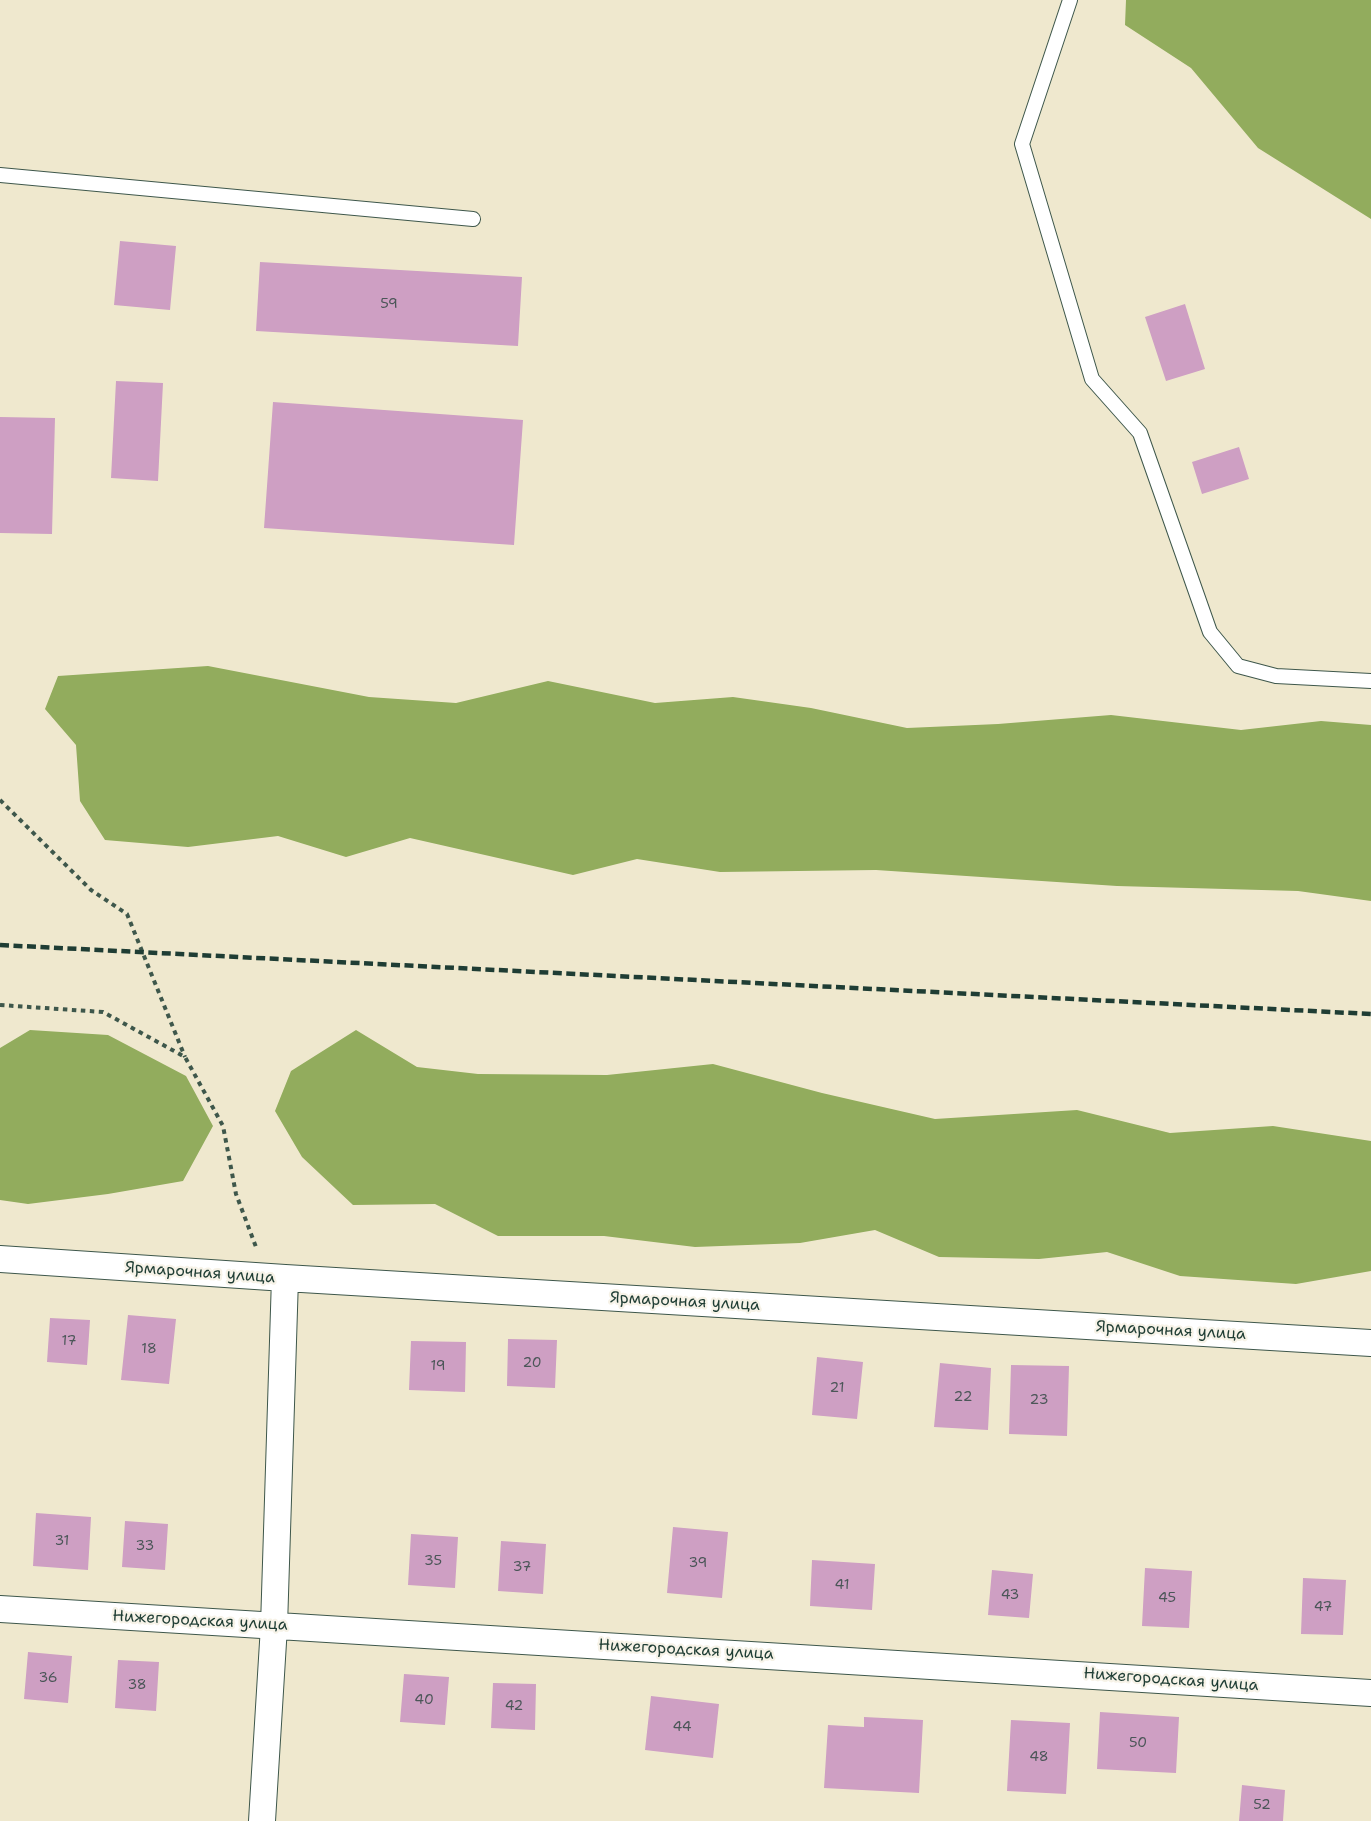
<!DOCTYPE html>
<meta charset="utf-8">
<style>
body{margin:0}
canvas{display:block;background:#efe8ce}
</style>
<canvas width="1371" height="1821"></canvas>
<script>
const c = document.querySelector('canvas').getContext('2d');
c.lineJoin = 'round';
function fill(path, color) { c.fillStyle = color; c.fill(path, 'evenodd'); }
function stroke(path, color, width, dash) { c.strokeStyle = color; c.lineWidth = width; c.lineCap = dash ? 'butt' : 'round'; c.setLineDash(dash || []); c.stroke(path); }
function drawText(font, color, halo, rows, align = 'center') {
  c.font = font + ' "Shantell Sans",sans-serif'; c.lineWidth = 4.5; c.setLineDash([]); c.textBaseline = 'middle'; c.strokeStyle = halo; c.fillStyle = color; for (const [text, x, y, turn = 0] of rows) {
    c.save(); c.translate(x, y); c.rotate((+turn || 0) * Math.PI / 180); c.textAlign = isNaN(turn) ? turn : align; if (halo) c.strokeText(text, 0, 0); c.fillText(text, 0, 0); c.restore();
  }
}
fill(new Path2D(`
 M1126 0H1371V219L1258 148 1191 68 1125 25Z
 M208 666 369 697 456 703 548 681 655 703 733 697 811 708 907 728 998 724 1111 715 1241 730 1321 721 1371 725V901L1298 891 1117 886 876 870 720 872 637 859 573 875 410 838 346 857 278 836 188 847 105 840 80 801 76 745 45 709 58 676Z
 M30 1030 108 1035 186 1076 213 1126 183 1181 108 1194 28 1204 0 1200V1048Z
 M356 1030 417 1067 478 1074 607 1075 713 1064 822 1093 935 1119 1077 1110 1170 1133 1273 1126 1371 1141V1271L1296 1284 1180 1276 1107 1252 1039 1259 939 1257 875 1230 800 1243 695 1247 604 1236H498L435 1204 353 1205 302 1157 275 1111 291 1071Z`), '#92ac5d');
fill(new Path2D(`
 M120 241 176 246 170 310 114 305Z
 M260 262 522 277 518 346 256 331Z
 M1185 304 1205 369 1166 381 1145 317Z
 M116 381 163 383 158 481 111 478Z
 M273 402 523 420 514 545 264 528Z
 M0 417 55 418 52 534 0 533Z
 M1239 447 1249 479 1202 494 1192 462Z
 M128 1315 176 1319 169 1384 121 1380Z
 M50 1318 90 1320 87 1365 47 1362Z
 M508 1339 557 1340 555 1388 507 1386Z
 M411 1341 466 1342 465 1392 409 1390Z
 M817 1357 863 1362 857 1419 812 1415Z
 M940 1363 991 1368 988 1430 934 1427Z
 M1011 1365 1069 1366 1067 1436 1009 1434Z
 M36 1513 91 1517 88 1570 33 1566Z
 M125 1521 168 1524 165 1570 122 1567Z
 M673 1527 728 1532 722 1598 667 1593Z
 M411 1534 458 1537 455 1588 408 1585Z
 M501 1541 546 1544 543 1594 498 1591Z
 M812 1560 875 1564 872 1610 810 1606Z
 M1145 1568 1192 1571 1189 1628 1142 1626Z
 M992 1570 1033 1574 1029 1618 988 1615Z
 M1303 1578 1346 1580 1343 1635 1301 1634Z
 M28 1652 72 1656 68 1703 24 1699Z
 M118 1660 159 1662 156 1711 115 1708Z
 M404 1674 449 1677 445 1725 400 1722Z
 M493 1683 536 1684 535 1730 491 1728Z
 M651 1696 719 1704 713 1758 645 1750Z
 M1100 1712 1179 1717 1176 1773 1097 1769Z
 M864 1717 923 1720 919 1793 824 1788 828 1725 864 1727Z
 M1011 1720 1070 1723 1066 1794 1007 1791Z
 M1242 1785 1285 1790 1283 1821H1239Z`), '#ce9fc3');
const lane = new Path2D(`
 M1070 0 1022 144 1092 379 1140 433 1210 632 1238 666 1276 676 1371 681
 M0 175 473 219`);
const street = new Path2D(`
 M0 1259 285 1278 1371 1343
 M0 1609 1371 1693
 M262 1821 274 1626 285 1278`);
stroke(lane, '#3e574b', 16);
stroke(street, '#3e574b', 28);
stroke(new Path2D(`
 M0 800 91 890 127 914 185 1057
 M0 1005 103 1012 185 1057 223 1126 236 1194 256 1247`), '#3e574b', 4, [4.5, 4.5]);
stroke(lane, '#fff', 14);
stroke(street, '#fff', 26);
stroke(new Path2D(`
 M0 945 1371 1014`), '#1f3d34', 4.5, [9, 4.5]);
drawText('14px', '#4b5658', null, [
 ["59",389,304],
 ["17",69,1341],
 ["18",149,1349],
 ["20",532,1363],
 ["19",438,1366],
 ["21",837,1388],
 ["22",963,1397],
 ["23",1039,1400],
 ["31",62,1541],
 ["33",145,1546],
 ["35",433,1561],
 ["39",698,1563],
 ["37",522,1567],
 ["41",842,1585],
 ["43",1010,1595],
 ["45",1167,1598],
 ["47",1323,1607],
 ["36",48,1678],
 ["38",137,1685],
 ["40",424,1700],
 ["42",514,1706],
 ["44",682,1727],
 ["50",1138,1743],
 ["48",1039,1757],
 ["52",1262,1805]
]);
drawText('16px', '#1f3d34', '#f7f3e8', [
 ["Ярмарочная улица",200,1273,4],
 ["Ярмарочная улица",685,1302,3],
 ["Ярмарочная улица",1171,1331,3],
 ["Нижегородская улица",200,1621,3],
 ["Нижегородская улица",686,1650,3],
 ["Нижегородская улица",1171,1680,4]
]);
</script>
